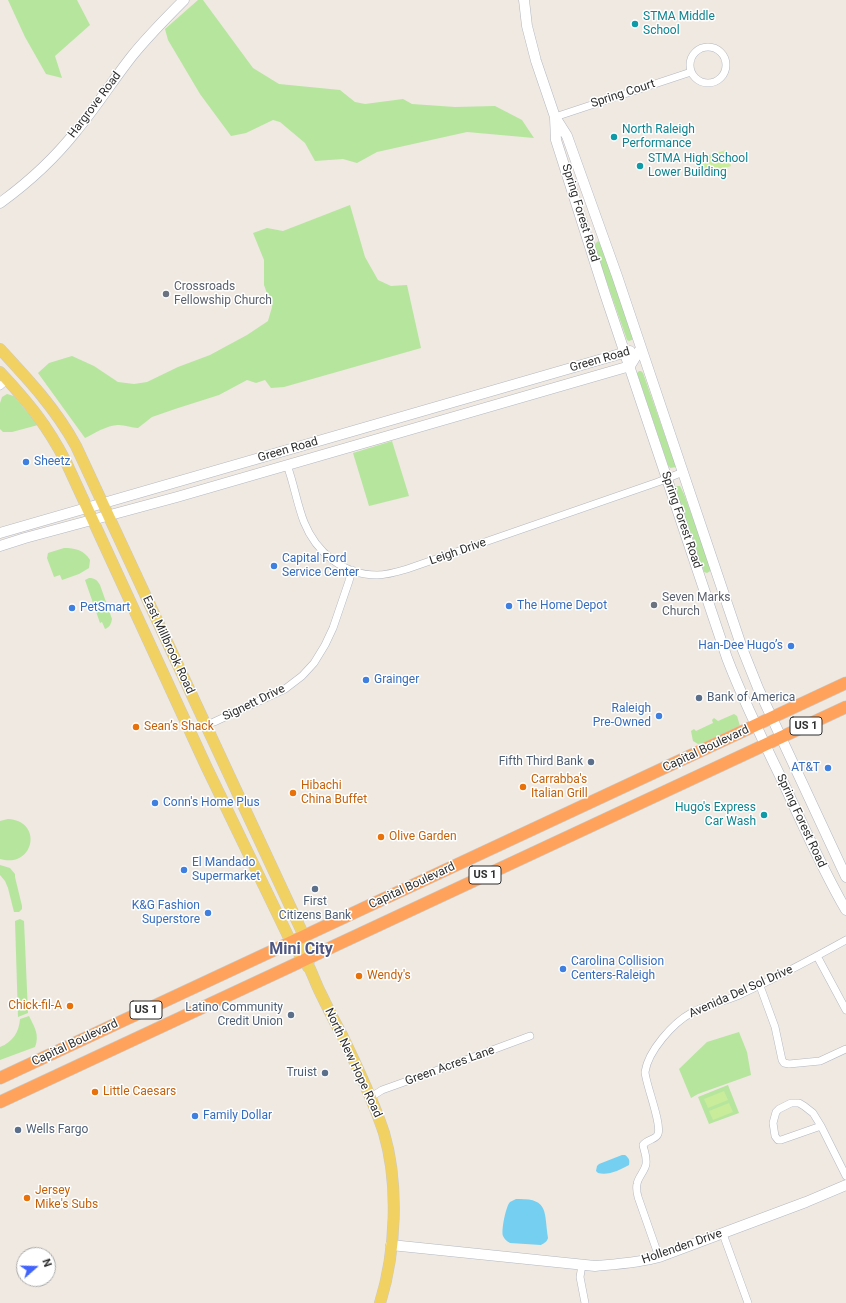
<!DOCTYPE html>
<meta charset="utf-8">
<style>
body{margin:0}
#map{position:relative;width:846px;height:1303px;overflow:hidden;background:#efe9e1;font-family:Roboto,sans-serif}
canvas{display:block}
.north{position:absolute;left:16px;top:1247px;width:40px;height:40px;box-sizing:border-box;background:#fff;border:1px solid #ababab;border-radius:50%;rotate:70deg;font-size:11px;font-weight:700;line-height:16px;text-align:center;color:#2e2e2e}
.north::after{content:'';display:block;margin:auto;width:14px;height:18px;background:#4264fb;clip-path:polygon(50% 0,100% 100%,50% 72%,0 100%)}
</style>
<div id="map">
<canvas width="846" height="1303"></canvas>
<div class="north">N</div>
</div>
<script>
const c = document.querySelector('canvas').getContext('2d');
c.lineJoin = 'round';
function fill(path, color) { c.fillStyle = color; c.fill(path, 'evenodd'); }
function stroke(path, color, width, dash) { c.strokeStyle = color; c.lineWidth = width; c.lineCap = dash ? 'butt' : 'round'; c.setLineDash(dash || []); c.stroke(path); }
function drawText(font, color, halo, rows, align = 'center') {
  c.font = font + ' Roboto,sans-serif'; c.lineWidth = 3; c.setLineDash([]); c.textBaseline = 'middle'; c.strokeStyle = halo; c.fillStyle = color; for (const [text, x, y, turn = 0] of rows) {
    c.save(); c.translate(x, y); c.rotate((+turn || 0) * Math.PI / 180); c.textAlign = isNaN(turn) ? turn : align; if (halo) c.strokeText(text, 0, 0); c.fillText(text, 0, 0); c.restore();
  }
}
fill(new Path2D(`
 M8 0H77L90 25 55 56 62 78 46 74 25 37Z
 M198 0H203L253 68 279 84 340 90 355 102 365 104 403 99 412 104 455 107 495 106 522 120 534 138 467 132 377 152 357 163 343 159 315 161 305 143 280 122 273 120 246 133 231 136 200 94 168 40 165 29Z
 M350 205 365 257 378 280 391 286 407 285 421 348 284 387 271 388 265 380 256 383 247 380 219 395 175 409 152 417 138 428C132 428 125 425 119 425 109 424 93 434 85 438L38 373 49 363 72 356 94 366 118 382 134 384 147 382 178 367 210 355 247 335 268 321 272 307 264 285V260L253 233 267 228 283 231Z
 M598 241 601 243 634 339 629 341 627 340 597 254 595 244Z
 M639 371H641L643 373 676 467 670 468 668 465 637 373Z
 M7 394 14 396 38 425 12 432H3L0 429V403L2 397Z
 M392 441 409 496 369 506 353 453Z
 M677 486H680L684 494 712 570 707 573 704 572 675 488Z
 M64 548C75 548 84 550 90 560L89 568 79 574 62 580 60 575 54 577 47 558 48 553Z
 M89 578C95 578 97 580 100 585L112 619C111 624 110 627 105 629L102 622 100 623 85 580Z
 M734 714 737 716 740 726 703 743 698 744 693 741 691 731 694 729 696 731 713 723 712 720 714 718 718 721Z
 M8 819C44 821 34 869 0 859V821Z
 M0 865 10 868 15 874V877L22 906V909L19 912H14L8 888 5 881 0 875Z
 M20 919 24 921 28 1013 18 1017 15 921Z
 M29 1016C34 1026 40 1035 35 1047L0 1060V1047C13 1042 19 1032 20 1019Z
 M739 1032 747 1052 751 1075 698 1094 691 1098 679 1069 707 1042Z
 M728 1085 739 1113 709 1124 698 1097Z`), '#b6e59e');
fill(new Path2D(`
 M726 150 731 166 705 175 700 158Z
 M724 1091 728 1100 708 1108 704 1099Z
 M729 1103 733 1112 713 1120 709 1111Z`), '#c9ec9a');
fill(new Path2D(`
 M622 1155H625C629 1158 630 1160 629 1165 620 1170 608 1176 598 1173L596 1171 597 1166 599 1164Z
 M516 1199C549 1198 544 1211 548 1238 547 1242 544 1243 541 1245L510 1243C507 1241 505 1240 503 1236 501 1230 506 1206 510 1202 512 1201 514 1200 516 1199Z`), '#75cff0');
const street = new Path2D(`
 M690 65a18 18 0 1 1 36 0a18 18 0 1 1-36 0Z
 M555 117 691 72
 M0 386 7 380
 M287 465C294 484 297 504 304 522 316 552 343 575 377 575 387 575 397 572 407 569L658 482 683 472
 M205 725 214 722 285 689 302 676 314 663 325 645 333 628 349 581 352 570
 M817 956 846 1010
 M760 986 775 1027 782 1060 784 1063 789 1064 820 1061 846 1049
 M371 1097 382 1090 449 1066 530 1036
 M821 1126 781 1140H778L775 1136 773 1123 776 1112 779 1109 791 1103H799L804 1106 813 1113 821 1126 846 1176
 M723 1234 748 1303
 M659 1257 638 1197C637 1193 636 1188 637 1184 638 1177 645 1171 646 1164 647 1156 644 1151 643 1145 647 1139 656 1140 658 1134 662 1124 646 1085 645 1072 648 1051 673 1023 691 1013 705 1005 722 1002 737 996 774 979 810 960 846 940
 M582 1265 580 1277 585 1303`);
const secondary = new Path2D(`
 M524 0 527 26 536 61 555 117 567 136 617 276 742 648 758 688 846 877
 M555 118 556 140 605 294 727 658C743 700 763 741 783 782 803 825 822 869 846 910
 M0 203C29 182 55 158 77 130 97 106 113 80 132 56 148 36 166 18 184 0
 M0 533 630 351
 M0 546 25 538 177 497 630 366 641 348
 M391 1245 595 1266C617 1264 638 1263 659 1257L806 1202 846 1185`);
const primary = new Path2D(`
 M0 349C28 379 56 409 76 446L304 936 309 958 308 967
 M0 372C28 402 47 425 66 462L206 766 291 942C297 951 303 959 309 967 313 975 316 984 320 992 327 1006 334 1021 342 1035 357 1067 373 1099 384 1133 399 1184 396 1252 380 1303`);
const highway = new Path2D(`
 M0 1078 846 683
 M0 1102 846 707`);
stroke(street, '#b4b7c1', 8);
stroke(secondary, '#b4b7c1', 11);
stroke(primary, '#c9c9c9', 12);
stroke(highway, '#c9c9c9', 13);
stroke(street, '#fff', 7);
stroke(secondary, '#fff', 10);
stroke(primary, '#f2d163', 11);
stroke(highway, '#ffa35c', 12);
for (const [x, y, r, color] of [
 [635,24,4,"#0f9aa8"],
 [614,137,4,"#0f9aa8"],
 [640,166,4,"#0f9aa8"],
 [166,294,4,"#6b7280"],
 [26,462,4,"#3f7fe0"],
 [274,566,4,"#3f7fe0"],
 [654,605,4,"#6b7280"],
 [509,606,4,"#3f7fe0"],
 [72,608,4,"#3f7fe0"],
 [791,646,4,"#3f7fe0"],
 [366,680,4,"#3f7fe0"],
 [699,698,4,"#5c6f8a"],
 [659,716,4,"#3f7fe0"],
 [136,727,4,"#e8710a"],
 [591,762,4,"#5c6f8a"],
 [828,768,4,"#3f7fe0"],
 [523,787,4,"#e8710a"],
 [293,793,4,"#e8710a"],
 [155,803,4,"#3f7fe0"],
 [764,815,4,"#0f9aa8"],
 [381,837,4,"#e8710a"],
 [184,870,4,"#3f7fe0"],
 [315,889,4,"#5c6f8a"],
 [208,913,4,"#3f7fe0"],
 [563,969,4,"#3f7fe0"],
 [359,976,4,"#e8710a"],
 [70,1006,4,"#e8710a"],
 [291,1015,4,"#5c6f8a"],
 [325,1073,4,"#5c6f8a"],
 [95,1092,4,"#e8710a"],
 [195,1116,4,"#3f7fe0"],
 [18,1130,4,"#5c6f8a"],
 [27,1198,4,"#e8710a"]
]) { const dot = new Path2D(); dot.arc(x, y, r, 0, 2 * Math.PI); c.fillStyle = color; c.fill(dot); stroke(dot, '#fff', 1.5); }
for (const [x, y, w] of [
 [806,726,32],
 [485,875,32],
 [146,1010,32]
]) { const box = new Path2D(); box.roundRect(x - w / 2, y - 9, w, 18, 3); c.fillStyle = '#fff'; c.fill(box); stroke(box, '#2e2e2e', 1); }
drawText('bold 11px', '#2e2e2e', null, [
 ["US 1",806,726],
 ["US 1",485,875],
 ["US 1",146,1010]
]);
drawText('12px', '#0d838f', '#fff', [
 ["STMA Middle",643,17],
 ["School",643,31],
 ["North Raleigh",622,130],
 ["Performance",622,144],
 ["STMA High School",648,159],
 ["Lower Building",648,173],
 ["Hugo's Express",756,808,"right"],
 ["Car Wash",756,822,"right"]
], 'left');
drawText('12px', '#2e2e2e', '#fff', [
 ["Spring Court",623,94,-18],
 ["Hargrove Road",95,105,-53],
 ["Spring Forest Road",580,213,73],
 ["Green Road",600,360,-16],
 ["Green Road",288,450,-16],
 ["Spring Forest Road",681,520,71],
 ["Leigh Drive",458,552,-19],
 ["East Millbrook Road",168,645,65],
 ["Signett Drive",254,703,-26],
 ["Capital Boulevard",706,749,-25],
 ["Spring Forest Road",801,821,65],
 ["Capital Boulevard",412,886,-25],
 ["Avenida Del Sol Drive",741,992,-24],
 ["Capital Boulevard",75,1043,-25],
 ["North New Hope Road",353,1063,65],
 ["Green Acres Lane",450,1066,-20],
 ["Hollenden Drive",682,1247,-19]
]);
drawText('12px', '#5b616d', '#fff', [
 ["Crossroads",174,287],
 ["Fellowship Church",174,301],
 ["Seven Marks",662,598],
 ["Church",662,612]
], 'left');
drawText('12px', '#366cbe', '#fff', [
 ["Sheetz",34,462],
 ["Capital Ford",282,559],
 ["Service Center",282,573],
 ["The Home Depot",517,606],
 ["PetSmart",80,608],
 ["Han-Dee Hugo’s",783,646,"right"],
 ["Grainger",374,680],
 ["Raleigh",651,709,"right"],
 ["Pre-Owned",651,723,"right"],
 ["AT&T",820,768,"right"],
 ["Conn's Home Plus",163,803],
 ["El Mandado",192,863],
 ["Supermarket",192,877],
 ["K&G Fashion",200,906,"right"],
 ["Superstore",200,920,"right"],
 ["Carolina Collision",571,962],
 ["Centers-Raleigh",571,976],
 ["Family Dollar",203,1116]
], 'left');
drawText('12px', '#4e5e75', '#fff', [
 ["Bank of America",707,698,"left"],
 ["Fifth Third Bank",583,762],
 ["First",315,902,"center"],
 ["Citizens Bank",315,916,"center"],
 ["Latino Community",283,1008],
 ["Credit Union",283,1022],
 ["Truist",317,1073],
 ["Wells Fargo",26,1130,"left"]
], 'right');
drawText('12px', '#c56008', '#fff', [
 ["Sean’s Shack",144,727],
 ["Carrabba's",531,780],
 ["Italian Grill",531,794],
 ["Hibachi",301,786],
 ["China Buffet",301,800],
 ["Olive Garden",389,837],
 ["Wendy's",367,976],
 ["Chick-fil-A",62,1006,"right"],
 ["Little Caesars",103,1092],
 ["Jersey",35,1191],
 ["Mike's Subs",35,1205]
], 'left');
drawText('bold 16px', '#4d5680', '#fff', [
 ["Mini City",301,950]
]);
</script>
